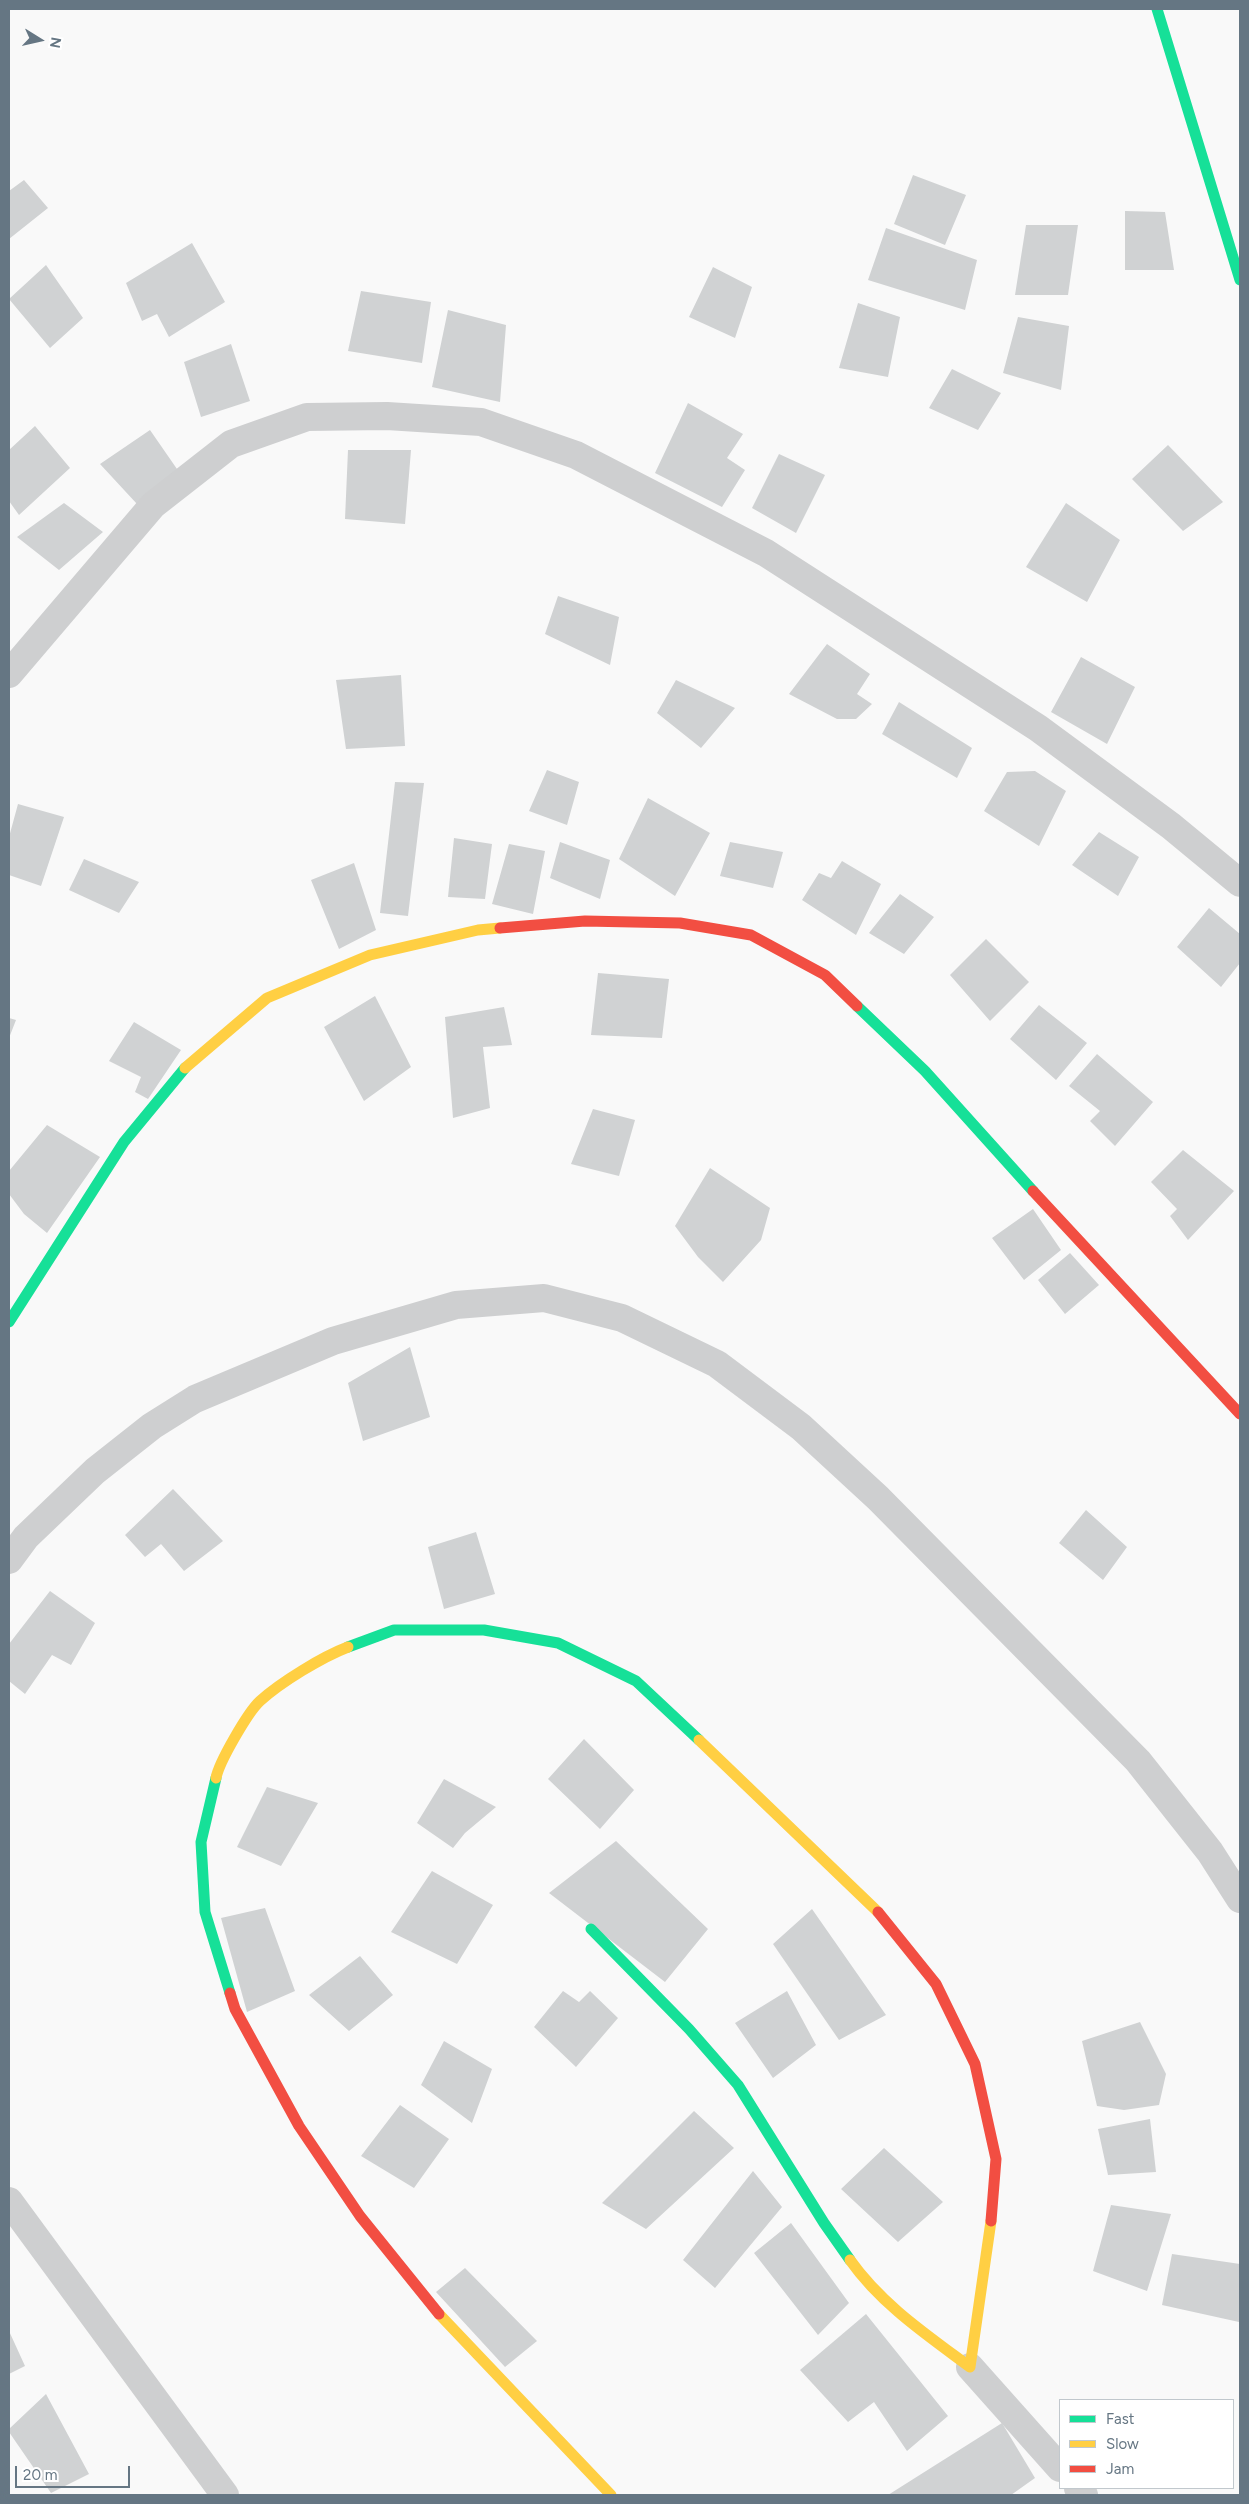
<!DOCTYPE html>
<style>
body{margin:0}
#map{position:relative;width:1249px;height:2504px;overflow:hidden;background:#f9f9f9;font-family:Figtree,sans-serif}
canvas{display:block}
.frame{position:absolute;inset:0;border:10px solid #657683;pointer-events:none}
.legend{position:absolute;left:1059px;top:2399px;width:175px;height:90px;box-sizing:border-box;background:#fff;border:1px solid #c1c8cd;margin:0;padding:6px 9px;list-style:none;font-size:15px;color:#657683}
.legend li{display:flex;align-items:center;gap:10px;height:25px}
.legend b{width:25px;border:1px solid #c1c8cd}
.north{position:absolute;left:15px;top:15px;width:50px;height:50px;-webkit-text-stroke:4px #fff;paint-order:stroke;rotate:100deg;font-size:14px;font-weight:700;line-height:20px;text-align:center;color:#657683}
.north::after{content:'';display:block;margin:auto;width:18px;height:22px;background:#657683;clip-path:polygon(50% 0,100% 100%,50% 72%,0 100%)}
.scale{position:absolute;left:15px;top:2466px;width:115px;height:22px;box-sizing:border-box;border:2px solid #657683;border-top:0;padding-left:6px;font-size:15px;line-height:18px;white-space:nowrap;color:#657683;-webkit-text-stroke:4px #fff;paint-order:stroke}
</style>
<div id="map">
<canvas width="1249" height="2504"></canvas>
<div class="frame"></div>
<ul class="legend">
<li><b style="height:6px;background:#16e098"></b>Fast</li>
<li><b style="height:6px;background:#ffcf43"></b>Slow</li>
<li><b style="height:6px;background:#f24e42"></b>Jam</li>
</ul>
<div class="north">N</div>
<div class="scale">20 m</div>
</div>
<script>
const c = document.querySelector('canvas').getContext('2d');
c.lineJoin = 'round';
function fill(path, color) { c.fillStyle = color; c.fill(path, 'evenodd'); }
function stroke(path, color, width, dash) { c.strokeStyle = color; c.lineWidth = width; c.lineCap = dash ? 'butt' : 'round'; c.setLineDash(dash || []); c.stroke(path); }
fill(new Path2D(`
 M913 175 966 195 945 245 894 224Z
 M24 180 48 208 9 239V191Z
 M1125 211 1165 212 1174 270H1125Z
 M1026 225H1078L1068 295H1015Z
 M886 228 977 260 965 310 868 280Z
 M192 243 225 302 169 337 157 314 142 321 126 283Z
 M46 265 83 318 50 348 9 299Z
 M713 267 752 287 735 338 689 317Z
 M361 291 431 302 422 363 348 351Z
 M858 303 900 317 888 377 839 368Z
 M448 310 506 325 500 402 432 387Z
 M1018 317 1069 326 1061 390 1003 373Z
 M231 344 250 401 201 417 184 362Z
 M952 369 1001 393 978 430 929 408Z
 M688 403 743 434 727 458 745 470 722 507 655 473Z
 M35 426 70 468 19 515 9 501V450Z
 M150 430 177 469 137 504 100 464Z
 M1168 445 1223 502 1183 531 1132 479Z
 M348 450H411L405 524 345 519Z
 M779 454 825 475 796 533 752 508Z
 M64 503 103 532 59 570 17 537Z
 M1066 503 1120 540 1087 602 1026 567Z
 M558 596 619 617 610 665 545 634Z
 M827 644 870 674 857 694 872 704 856 719H837L789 694Z
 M1081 657 1135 687 1107 744 1051 712Z
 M401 675 405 746 346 749 336 680Z
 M676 680 735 708 701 748 657 713Z
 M899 702 972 748 957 778 882 734Z
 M547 770 579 782 567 825 529 811Z
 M1035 771 1066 791 1039 846 984 811 1007 772Z
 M395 782 424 783 408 916 380 913Z
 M648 798 710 833 675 896 619 859Z
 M18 804 64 817 41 886 9 875V837Z
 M1099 832 1139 857 1118 896 1072 865Z
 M454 838 492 844 485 899 448 897Z
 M560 842 610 860 600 899 550 878Z
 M730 842 783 852 773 888 720 876Z
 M509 844 545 851 533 914 492 904Z
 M84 859 139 882 119 913 69 890Z
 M842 861 881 884 856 935 802 900 819 873 831 878Z
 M354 863 376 930 339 949 311 880Z
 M900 894 934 917 904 954 869 933Z
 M1209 908 1240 934V963L1221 987 1177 947Z
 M986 939 1029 982 990 1021 950 975Z
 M598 973 669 979 662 1038 591 1035Z
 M375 996 411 1067 364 1101 324 1027Z
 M1039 1005 1087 1043 1056 1080 1010 1039Z
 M504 1007 512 1045 483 1047 490 1108 453 1118 445 1017Z
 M9 1018 16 1020 9 1038Z
 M134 1022 181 1050 148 1099 135 1092 141 1077 109 1061Z
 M1097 1054 1153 1102 1115 1146 1090 1121 1100 1111 1069 1086Z
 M593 1109 635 1120 619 1176 571 1164Z
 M47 1125 100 1157 47 1233 24 1214 9 1194V1171Z
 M1183 1150 1234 1191 1188 1240 1170 1216 1177 1209 1151 1182Z
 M710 1168 770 1208 761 1240 723 1282 698 1257 675 1226Z
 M1033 1209 1061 1250 1024 1280 992 1238Z
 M1070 1253 1099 1285 1065 1314 1038 1280Z
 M410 1347 430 1417 363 1441 348 1383Z
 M173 1489 223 1541 184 1571 161 1544 145 1557 125 1535Z
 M1086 1510 1127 1547 1103 1580 1059 1543Z
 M476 1532 495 1594 444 1609 428 1547Z
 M50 1591 95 1623 71 1665 52 1655 25 1694 9 1681V1644Z
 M584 1739 634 1790 600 1829 548 1779Z
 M444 1779 496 1807 465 1833 453 1848 417 1823Z
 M267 1787 318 1803 281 1866 237 1847Z
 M616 1841 708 1929 665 1982 549 1893Z
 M432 1871 493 1905 457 1964 391 1932Z
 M265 1908 295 1991 247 2012 221 1918Z
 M812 1909 886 2015 839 2040 773 1944Z
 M360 1956 393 1995 349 2031 309 1995Z
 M563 1991 579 2002 590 1991 618 2018 576 2067 534 2027Z
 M787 1991 816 2045 773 2078 735 2023Z
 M1140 2022 1166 2074 1159 2105 1124 2110 1097 2106 1082 2041Z
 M444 2041 492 2069 472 2123 421 2085Z
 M400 2105 449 2139 414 2188 361 2156Z
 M694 2111 734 2148 646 2229 602 2203Z
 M1150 2119 1156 2172 1108 2175 1098 2129Z
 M884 2148 943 2202 898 2242 841 2189Z
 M753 2171 782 2207 715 2288 683 2260Z
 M1111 2205 1171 2214 1147 2291 1093 2271Z
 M791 2223 849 2303 818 2335 754 2253Z
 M1172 2254 1240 2264 1239 2322 1162 2305Z
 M465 2268 537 2341 505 2367 436 2292Z
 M866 2314 948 2416 907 2451 874 2402 848 2422 800 2370Z
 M9 2331 25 2366 9 2374Z
 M46 2394 89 2474 51 2493 9 2432V2429Z
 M1002 2423 1035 2478 1011 2495H888Z`), '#d0d2d3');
stroke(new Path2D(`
 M9 674 153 505 231 444 307 417 387 416 481 422 576 455 766 553 1038 728 1171 826 1240 883
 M9 1560 26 1537 95 1471 152 1426 195 1399 333 1341 456 1305 544 1298 622 1318 717 1364 801 1427 878 1498 1138 1761 1210 1852 1240 1899
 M9 2201 225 2495
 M970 2367 1060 2468
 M1078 2488 1084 2495`), '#cecfd0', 28);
stroke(new Path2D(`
 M1157 9 1240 280
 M857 1006 925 1071 1033 1191
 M9 1322 124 1142 185 1068
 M348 1647 394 1630H484L558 1643 636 1681 699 1740
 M216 1778 201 1842 205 1912 230 1993
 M591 1929 689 2029 738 2085 824 2223 850 2260`), '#16e098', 11);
stroke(new Path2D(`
 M185 1068 267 998 370 955 478 930 500 928
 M699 1740 878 1912
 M216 1778C219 1762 248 1712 260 1701 281 1682 322 1657 348 1647
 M850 2260C881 2304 927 2335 970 2367L991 2221
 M439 2314 611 2495`), '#ffcf43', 11);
stroke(new Path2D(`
 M500 928 585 921 680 923 751 935 825 975 857 1006
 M1033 1191 1240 1414
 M878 1912 936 1984 975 2064 996 2159 991 2221
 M230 1993 235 2009 299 2126 360 2216 439 2314`), '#f24e42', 11);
</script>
